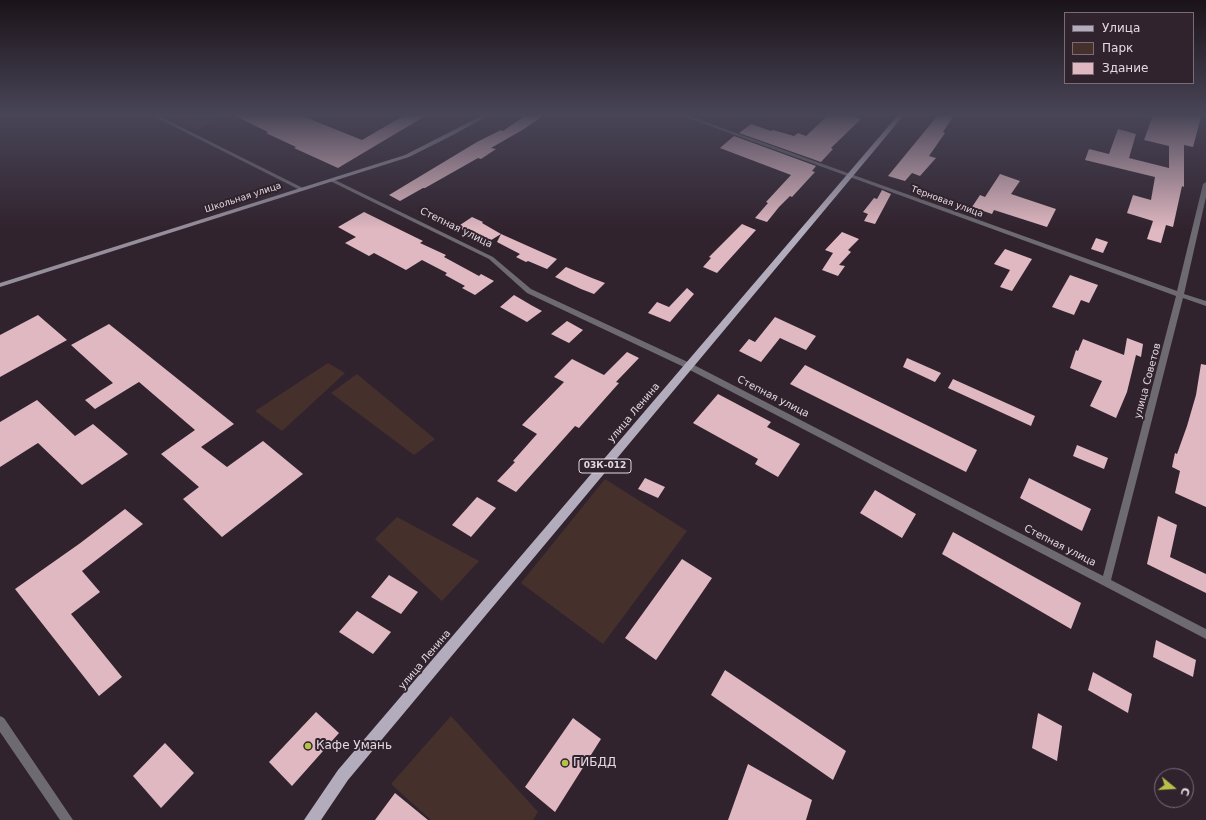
<!DOCTYPE html>
<meta charset="utf-8">
<style>
body{margin:0}
#map{position:relative;width:1206px;height:820px;overflow:hidden;background:#31232e;font-family:"DejaVu Sans",sans-serif}
canvas{display:block}
.legend{position:absolute;left:1064px;top:12px;width:130px;height:72px;box-sizing:border-box;background:#31232e;border:1px solid #786c76;margin:0;padding:5px 7px;list-style:none;font-size:12px;color:#e3dae1}
.legend li{display:flex;align-items:center;gap:8px;height:20px}
.legend b{width:20px;border:1px solid #786c76}
.north{position:absolute;left:1154px;top:768px;width:40px;height:40px;box-sizing:border-box;background:#31232e;border:1px solid #786c76;border-radius:50%;rotate:108deg;font-size:11px;font-weight:700;line-height:16px;text-align:center;color:#e3dae1}
.north::after{content:'';display:block;margin:auto;width:14px;height:18px;background:#b6c148;clip-path:polygon(50% 0,100% 100%,50% 72%,0 100%)}
</style>
<div id="map">
<canvas width="1206" height="820"></canvas>
<ul class="legend">
<li><b style="height:5px;background:#b3acbc"></b>Улица</li>
<li><b style="height:11px;background:#45302c"></b>Парк</li>
<li><b style="height:11px;background:#e0b8c1"></b>Здание</li>
</ul>
<div class="north">С</div>
</div>
<script>
const c = document.querySelector('canvas').getContext('2d');
c.lineJoin = 'round';
function fill(path, color) { c.fillStyle = color; c.fill(path, 'evenodd'); }
function stroke(path, color, width, dash) { c.strokeStyle = color; c.lineWidth = width; c.lineCap = dash ? 'butt' : 'round'; c.setLineDash(dash || []); c.stroke(path); }
function drawText(font, color, halo, rows, align = 'center') {
  c.font = font + ' "DejaVu Sans",sans-serif'; c.lineWidth = 4; c.setLineDash([]); c.textBaseline = 'middle'; c.strokeStyle = halo; c.fillStyle = color; for (const [text, x, y, turn = 0] of rows) {
    c.save(); c.translate(x, y); c.rotate((+turn || 0) * Math.PI / 180); c.textAlign = isNaN(turn) ? turn : align; if (halo) c.strokeText(text, 0, 0); c.fillText(text, 0, 0); c.restore();
  }
}
fill(new Path2D(`
 M168 115H207L218 121 198 129Z
 M328 363 345 373 282 431 255 411Z
 M357 374 435 439 414 455 331 393Z
 M605 479 687 531 603 644 521 583Z
 M397 517 479 561 442 601 375 539Z
 M451 716 538 812 533 820H431L391 784Z`), '#45302c');
fill(new Path2D(`
 M233 115H300L362 140 405 115H427L338 168 294 148 296 147 266 133 268 132Z
 M526 115H544L524 129 491 148 496 149 481 159 478 158 425 188H423L400 201 389 195 477 142 501 130 503 131Z
 M828 115H848L861 119 831 148 833 149 821 162 739 133 751 124 771 131 773 130 794 136 798 133 806 136Z
 M938 115H954L943 132 945 133 929 156 936 158 920 176 912 173 905 181 888 176Z
 M1153 115H1192L1201 117 1193 147 1184 145V187L1182 186 1173 227 1166 225 1161 243 1147 239 1153 221 1127 213 1133 195 1151 200 1155 177 1085 160 1089 149 1109 154 1118 129 1136 134 1129 158 1169 168V146L1144 140Z
 M734 136 816 166 812 171 815 172 792 197 790 196 779 207 767 222 755 218 768 203 766 202 791 175 720 148Z
 M1000 174 1020 181 1011 194 1056 209 1047 227 994 210 992 214 972 207 980 195 985 197Z
 M882 190 891 194 875 224 864 221 868 214 863 212 874 198 877 199Z
 M364 212 423 241 420 243 446 255 444 257 479 276 481 274 494 281 475 295 462 288 465 286 445 275 447 273 422 260 406 270 374 253 369 256 345 243 356 237 338 227Z
 M472 217 483 222 482 223 501 234 488 242 457 227Z
 M742 224 756 230 717 273 703 267 711 258 709 257Z
 M842 232 859 239 848 250 851 252 839 265 845 266 838 276 822 270 833 253 825 250Z
 M501 234 557 259 547 269 528 261 526 262 516 257 520 254 497 242Z
 M1096 238 1108 242 1103 253 1091 249Z
 M1005 249 1032 259 1012 291 1000 287 1010 270 994 264Z
 M566 267 592 278 605 283 594 294 581 289 555 277Z
 M1070 275 1098 285 1089 303 1081 300 1074 315 1052 307Z
 M687 288 694 294 670 322 648 313 657 302 669 307Z
 M514 295 531 305 542 311 527 322 500 307Z
 M38 315 67 340 0 377V335Z
 M775 317 816 336 806 350 780 338 761 362 739 351 749 339 755 342Z
 M567 321 583 330 569 343 551 334Z
 M109 324 234 424 201 447 227 467 263 441 303 474 222 537 183 499 199 487 161 454 195 430 139 382 95 409 85 400 113 383 71 345Z
 M1127 338 1143 344 1141 357 1136 355 1127 392 1116 418 1090 406 1102 381 1070 368 1076 350 1078 351 1083 339 1124 355Z
 M627 352 639 358 616 382 619 383 579 428 575 426 516 492 497 481 515 462 513 461 537 434 522 425 564 382 554 377 572 359 604 375Z
 M907 358 941 373 935 382 903 367Z
 M1201 364 1206 365V507L1175 493 1180 471 1172 467 1175 453 1177 454 1187 426 1196 395Z
 M805 365 977 450 966 472 790 384Z
 M953 379 1035 416 1031 426 948 388Z
 M718 394 771 422 767 427 800 444 778 477 755 464 758 459 693 423Z
 M37 400 75 436 93 424 128 454 82 485 38 443 0 467V422Z
 M1077 445 1108 458 1104 469 1073 456Z
 M645 478 665 487 658 498 638 489Z
 M1029 478 1091 509 1082 531 1020 498Z
 M875 490 916 514 902 538 860 513Z
 M477 497 496 508 471 537 452 525Z
 M125 509 143 524 82 571 100 592 71 614 122 677 99 696 15 589 79 544Z
 M1158 516 1177 525 1170 557 1206 574V593L1147 564Z
 M953 532 1081 603 1071 629 942 554Z
 M682 559 712 578 656 660 625 638Z
 M389 575 418 592 401 614 371 597Z
 M357 611 391 632 373 654 339 632Z
 M1156 640 1196 660 1193 677 1153 657Z
 M725 670 846 751 833 780 711 695Z
 M1093 672 1132 694 1128 713 1088 690Z
 M316 712 339 733 292 786 269 762Z
 M1038 713 1062 726 1057 761 1032 748Z
 M573 718 601 739 555 812 525 787Z
 M165 743 194 773 161 808 133 776Z
 M748 764 812 800 806 820H728Z
 M395 793 428 820H375Z`), '#e0b8c1');
fill(new Path2D(`
 M151 115H157L305 189 300 190Z
 M680 115H686L1177 291 1203 184 1206 182V197L1184 294 1206 301V306L1183 298 1111 580 1206 629V639L686 368 527 293 489 259 328 180 333 179 493 257 531 289 692 364 1103 576 1176 296Z
 M0 716 4 718 73 820H60L0 732Z`), '#6e6a72');
fill(new Path2D(`
 M483 115H489L453 135 409 157 0 287V283L405 155Z`), '#958f9b');
fill(new Path2D(`
 M898 115H904L348 780 321 820H304L338 770Z`), '#b3acbc');
const sky = c.createLinearGradient(0, 0, 0, 230);
sky.addColorStop(0, '#1b1319');
sky.addColorStop(0.5, '#484557');
sky.addColorStop(1, '#48455700');
c.fillStyle = sky;
c.fillRect(0, 0, 1206, 230);
for (const [x, y, r, color] of [
 [308,746,4,"#b6c148"],
 [565,763,4,"#b6c148"]
]) { const dot = new Path2D(); dot.arc(x, y, r, 0, 2 * Math.PI); c.fillStyle = color; c.fill(dot); stroke(dot, '#31232e', 1.5); }
drawText('9px', '#e3dae1', '#31232e', [
 ["Школьная улица",243,198,-18],
 ["Терновая улица",947,202,20]
]);
for (const [x, y, w] of [
 [605,466,52]
]) { const box = new Path2D(); box.roundRect(x - w / 2, y - 7, w, 14, 3); c.fillStyle = '#31232e'; c.fill(box); stroke(box, '#e3dae1', 1); }
drawText('bold 9px', '#e3dae1', null, [
 ["03К-012",605,466]
]);
drawText('10px', '#e3dae1', '#31232e', [
 ["Степная улица",456,228,26],
 ["улица Советов",1148,381,-75],
 ["Степная улица",773,397,27],
 ["улица Ленина",634,413,-50],
 ["Степная улица",1060,546,27],
 ["улица Ленина",425,660,-50]
]);
drawText('12px', '#e3dae1', '#31232e', [
 ["Кафе Умань",316,746],
 ["ГИБДД",573,763]
], 'left');
</script>
